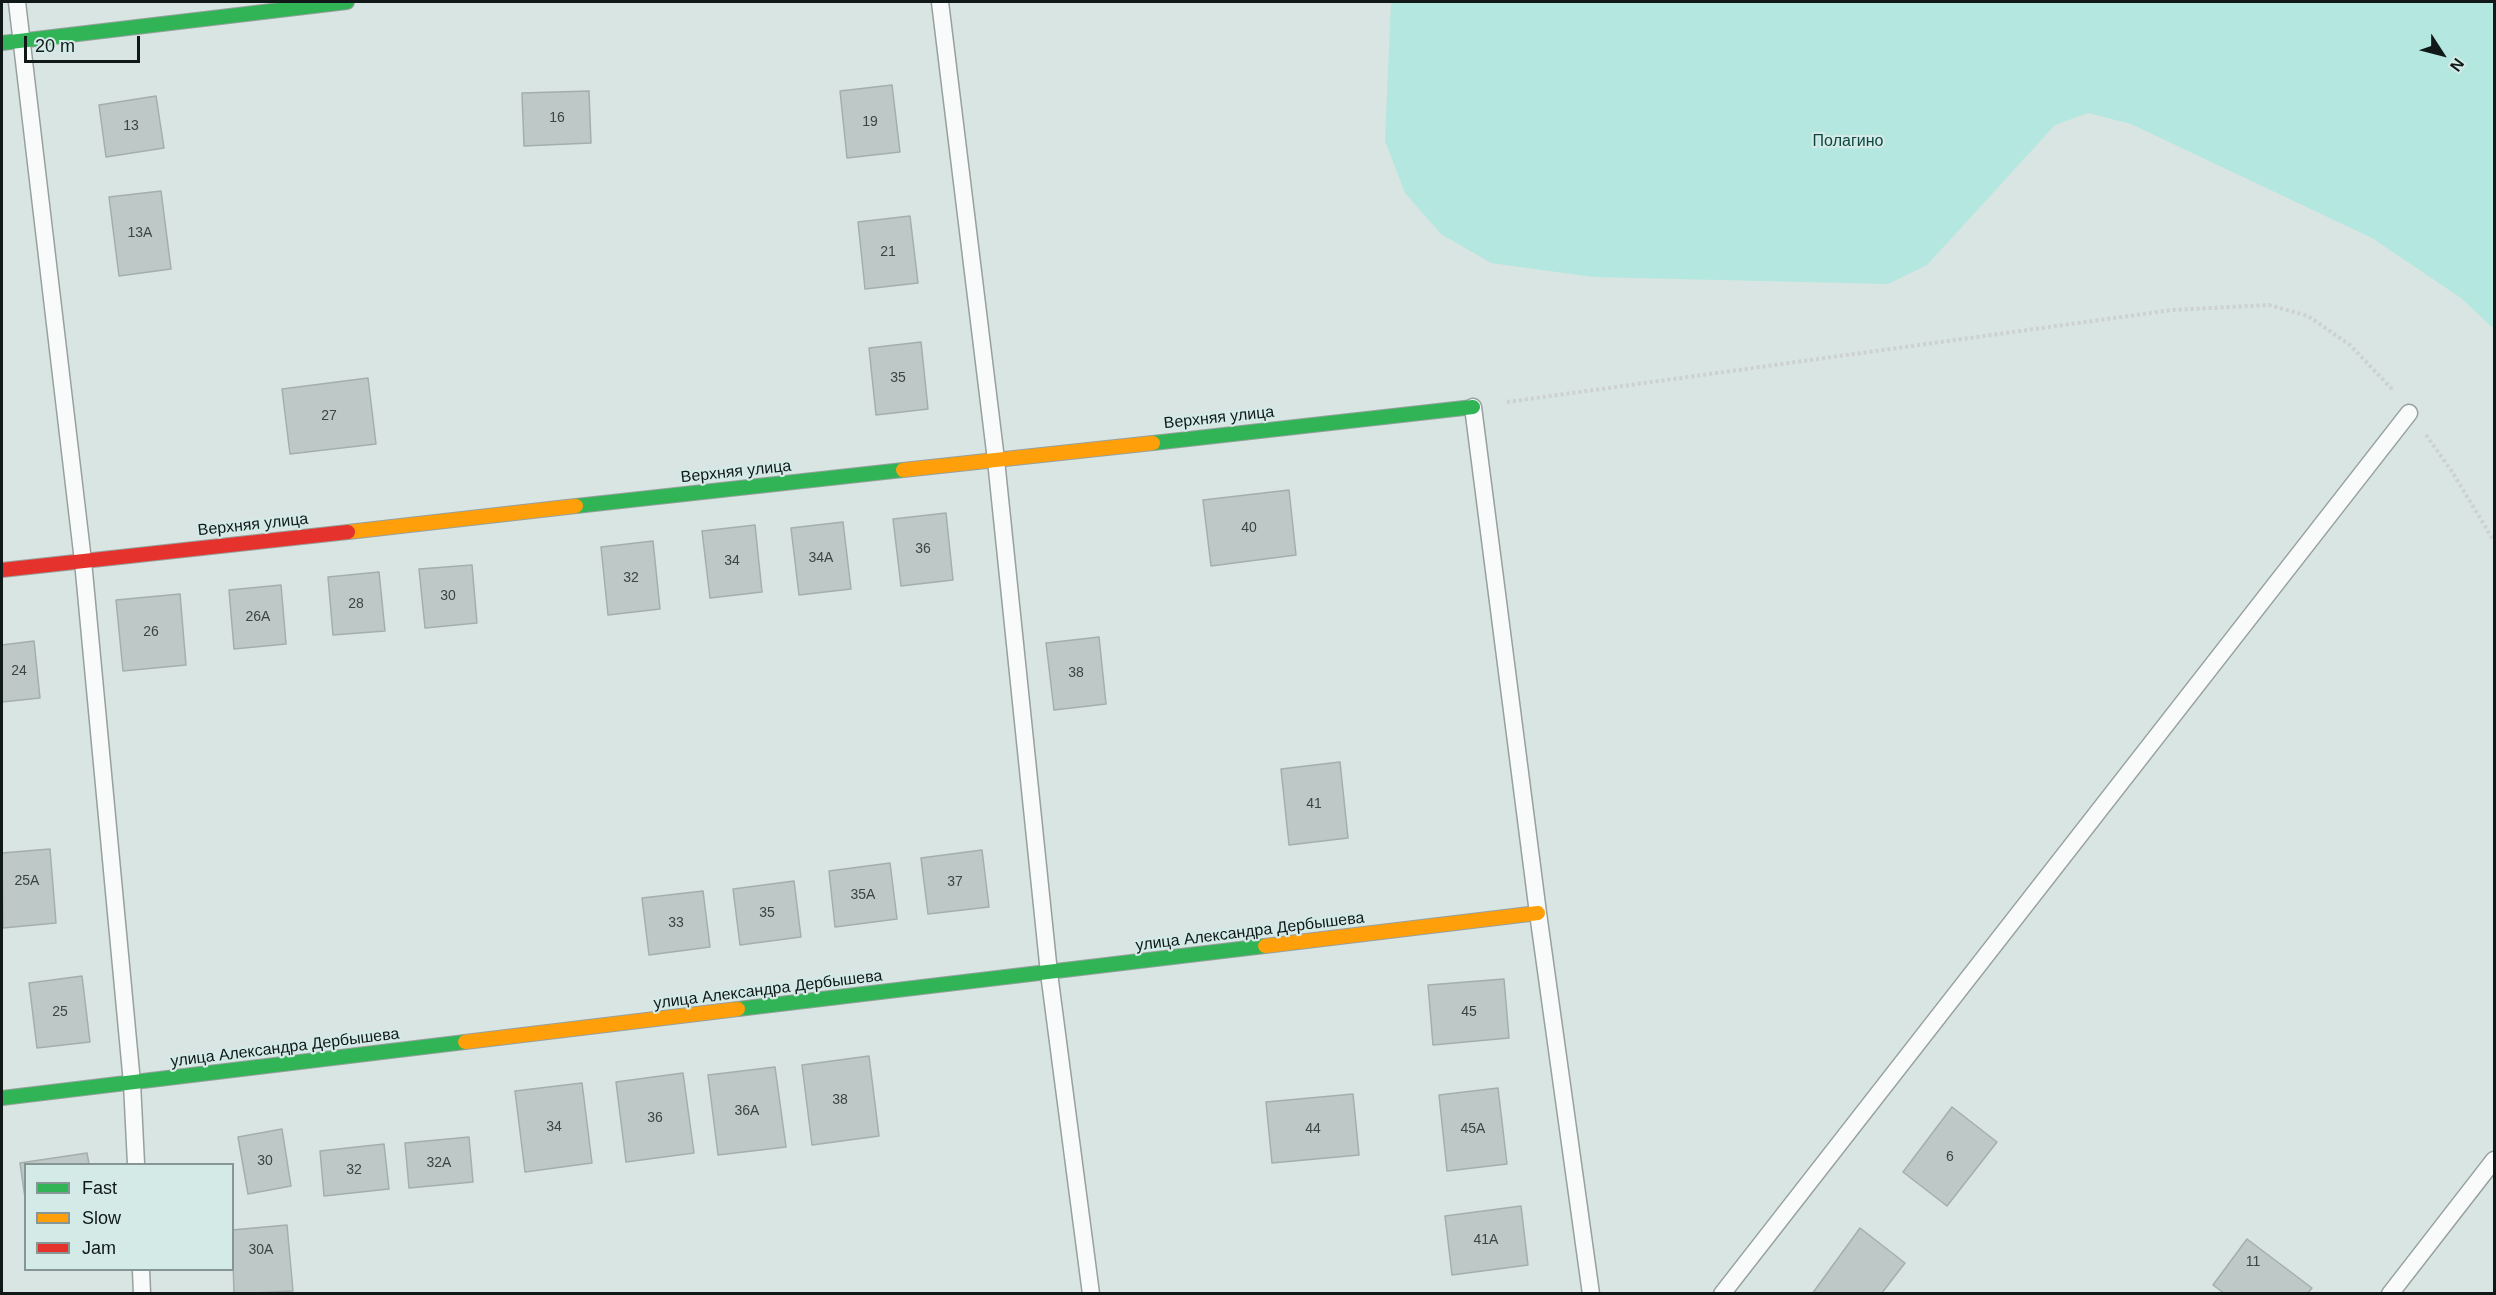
<!DOCTYPE html>
<meta charset="utf-8">
<style>
body{margin:0}
#map{position:relative;width:2496px;height:1295px;overflow:hidden;background:#d8e5e2;font-family:Helvetica,sans-serif}
canvas{display:block}
.frame{position:absolute;inset:0;border:3px solid #111918;pointer-events:none}
.legend{position:absolute;left:24px;top:1163px;width:210px;height:108px;box-sizing:border-box;background:#d3eae6;border:2px solid #859694;margin:0;padding:8px 10px;list-style:none;font-size:18px;color:#111918}
.legend li{display:flex;align-items:center;gap:12px;height:30px}
.legend b{width:30px;border:2px solid #859694}
.north{position:absolute;left:2412px;top:24px;width:60px;height:60px;-webkit-text-stroke:4px #d3eae6;paint-order:stroke;rotate:126deg;font-size:16px;font-weight:700;line-height:24px;text-align:center;color:#111918}
.north::after{content:'';display:block;margin:auto;width:21px;height:27px;background:#111918;clip-path:polygon(50% 0,100% 100%,50% 72%,0 100%)}
.scale{position:absolute;left:24px;top:36px;width:116px;height:27px;box-sizing:border-box;border:3px solid #111918;border-top:0;padding-left:8px;font-size:18px;line-height:21px;white-space:nowrap;color:#111918;-webkit-text-stroke:4px #d3eae6;paint-order:stroke}
</style>
<div id="map">
<canvas width="2496" height="1295"></canvas>
<div class="frame"></div>
<ul class="legend">
<li><b style="height:8px;background:#30b455"></b>Fast</li>
<li><b style="height:8px;background:#ff9f0a"></b>Slow</li>
<li><b style="height:8px;background:#e5322d"></b>Jam</li>
</ul>
<div class="north">N</div>
<div class="scale">20 m</div>
</div>
<script>
const c = document.querySelector('canvas').getContext('2d');
c.lineJoin = 'round';
function fill(path, color) { c.fillStyle = color; c.fill(path, 'evenodd'); }
function stroke(path, color, width, dash) { c.strokeStyle = color; c.lineWidth = width; c.lineCap = dash ? 'butt' : 'round'; c.setLineDash(dash || []); c.stroke(path); }
function drawText(font, color, halo, rows, align = 'center') {
  c.font = font + ' Helvetica,sans-serif'; c.lineWidth = 4.5; c.setLineDash([]); c.textBaseline = 'middle'; c.strokeStyle = halo; c.fillStyle = color; for (const [text, x, y, turn = 0] of rows) {
    c.save(); c.translate(x, y); c.rotate((+turn || 0) * Math.PI / 180); c.textAlign = isNaN(turn) ? turn : align; if (halo) c.strokeText(text, 0, 0); c.fillText(text, 0, 0); c.restore();
  }
}
fill(new Path2D(`
 M1391 2H2494V329L2461 298 2372 238 2131 124 2088 113 2055 125 1927 265 1888 284 1593 277 1491 263 1441 234 1405 193 1385 141Z`), '#b4e7df');
const building = new Path2D(`
 M892 85 900 152 847 158 840 91Z
 M589 91 591 143 524 146 522 93Z
 M156 96 164 148 106 157 99 105Z
 M161 191 171 269 119 276 109 197Z
 M910 216 918 283 865 289 858 222Z
 M921 342 928 409 876 415 869 348Z
 M368 378 376 444 290 454 282 389Z
 M1289 490 1296 555 1211 566 1203 500Z
 M946 513 953 580 901 586 893 519Z
 M843 522 851 589 799 595 791 528Z
 M755 525 762 592 710 598 702 531Z
 M653 541 660 609 608 615 601 547Z
 M472 565 477 623 425 628 419 569Z
 M379 572 385 631 333 635 328 577Z
 M281 585 286 644 234 649 229 590Z
 M180 594 186 665 123 671 116 600Z
 M1099 637 1106 704 1054 710 1046 643Z
 M34 641 40 698 2 702V645Z
 M1340 762 1348 838 1289 845 1281 769Z
 M50 849 56 923 3 928 2 853Z
 M982 850 989 907 928 914 921 858Z
 M890 863 897 919 835 927 829 871Z
 M794 881 801 937 740 945 733 889Z
 M703 891 710 947 649 955 642 898Z
 M82 976 90 1042 37 1048 29 983Z
 M1504 979 1509 1038 1433 1045 1428 985Z
 M869 1056 879 1136 812 1145 802 1065Z
 M775 1067 786 1147 718 1155 708 1075Z
 M683 1073 694 1153 626 1162 616 1082Z
 M582 1083 592 1163 525 1172 515 1091Z
 M1498 1088 1507 1164 1447 1171 1439 1095Z
 M1353 1094 1359 1155 1272 1163 1266 1102Z
 M1952 1107 1997 1142 1947 1206 1903 1172Z
 M282 1129 291 1186 248 1194 238 1137Z
 M469 1137 473 1182 409 1188 405 1143Z
 M384 1144 389 1189 324 1196 320 1151Z
 M87 1153 89 1164H26V1205L20 1163Z
 M1521 1206 1528 1265 1452 1275 1445 1216Z
 M287 1225 293 1291 234 1294 232 1230Z
 M1860 1228 1905 1263 1881 1294H1812Z
 M2247 1239 2312 1288 2307 1294H2225L2213 1285Z`);
fill(building, '#bec8c6');
stroke(building, '#a4afac', 1.5);
const lane = new Path2D(`
 M17 2 83 561 132 1083 136 1164
 M940 2 996 460 1049 973 1091 1294
 M1473 407 1538 913 1591 1294
 M141 1270 142 1294
 M1722 1294 2409 413
 M2390 1294 2494 1160`);
const fast = new Path2D(`
 M2 43 347 2
 M1153 443 1473 407
 M576 506 903 470
 M738 1009 1265 946
 M2 1098 465 1042`);
const slow = new Path2D(`
 M903 470 1153 443
 M348 532 576 506
 M1265 946 1538 913
 M465 1042 738 1009`);
const jam = new Path2D(`
 M2 570 348 532`);
stroke(lane, '#97a09e', 19);
stroke(fast, '#97a09e', 16);
stroke(slow, '#97a09e', 16);
stroke(jam, '#97a09e', 16);
stroke(new Path2D(`
 M1507 402 2172 310 2269 305 2308 316 2350 345 2393 390
 M2426 435 2451 470 2494 541`), '#cdd1d0', 4, [3, 3]);
stroke(lane, '#f9fbfb', 16);
stroke(fast, '#30b455', 14);
stroke(slow, '#ff9f0a', 14);
stroke(jam, '#e5322d', 14);
drawText('14px', '#3c4544', null, [
 ["16",557,118],
 ["19",870,122],
 ["13",131,126],
 ["13А",140,233],
 ["21",888,252],
 ["35",898,378],
 ["27",329,416],
 ["40",1249,528],
 ["36",923,549],
 ["34А",821,558],
 ["34",732,561],
 ["32",631,578],
 ["30",448,596],
 ["28",356,604],
 ["26А",258,617],
 ["26",151,632],
 ["24",19,671],
 ["38",1076,673],
 ["41",1314,804],
 ["25А",27,881],
 ["37",955,882],
 ["35А",863,895],
 ["35",767,913],
 ["33",676,923],
 ["25",60,1012],
 ["45",1469,1012],
 ["38",840,1100],
 ["36А",747,1111],
 ["36",655,1118],
 ["34",554,1127],
 ["44",1313,1129],
 ["45А",1473,1129],
 ["6",1950,1157],
 ["30",265,1161],
 ["32А",439,1163],
 ["32",354,1170],
 ["41А",1486,1240],
 ["30А",261,1250],
 ["11",2253,1262]
]);
drawText('16px', '#0d4740', '#d3eae6', [
 ["Полагино",1848,142]
]);
drawText('16px', '#111918', '#d3eae6', [
 ["Верхняя улица",1219,418,-6],
 ["Верхняя улица",736,472,-6],
 ["Верхняя улица",253,525,-6],
 ["улица Александра Дербышева",1250,932,-7],
 ["улица Александра Дербышева",768,990,-7],
 ["улица Александра Дербышева",285,1048,-7]
]);
</script>
